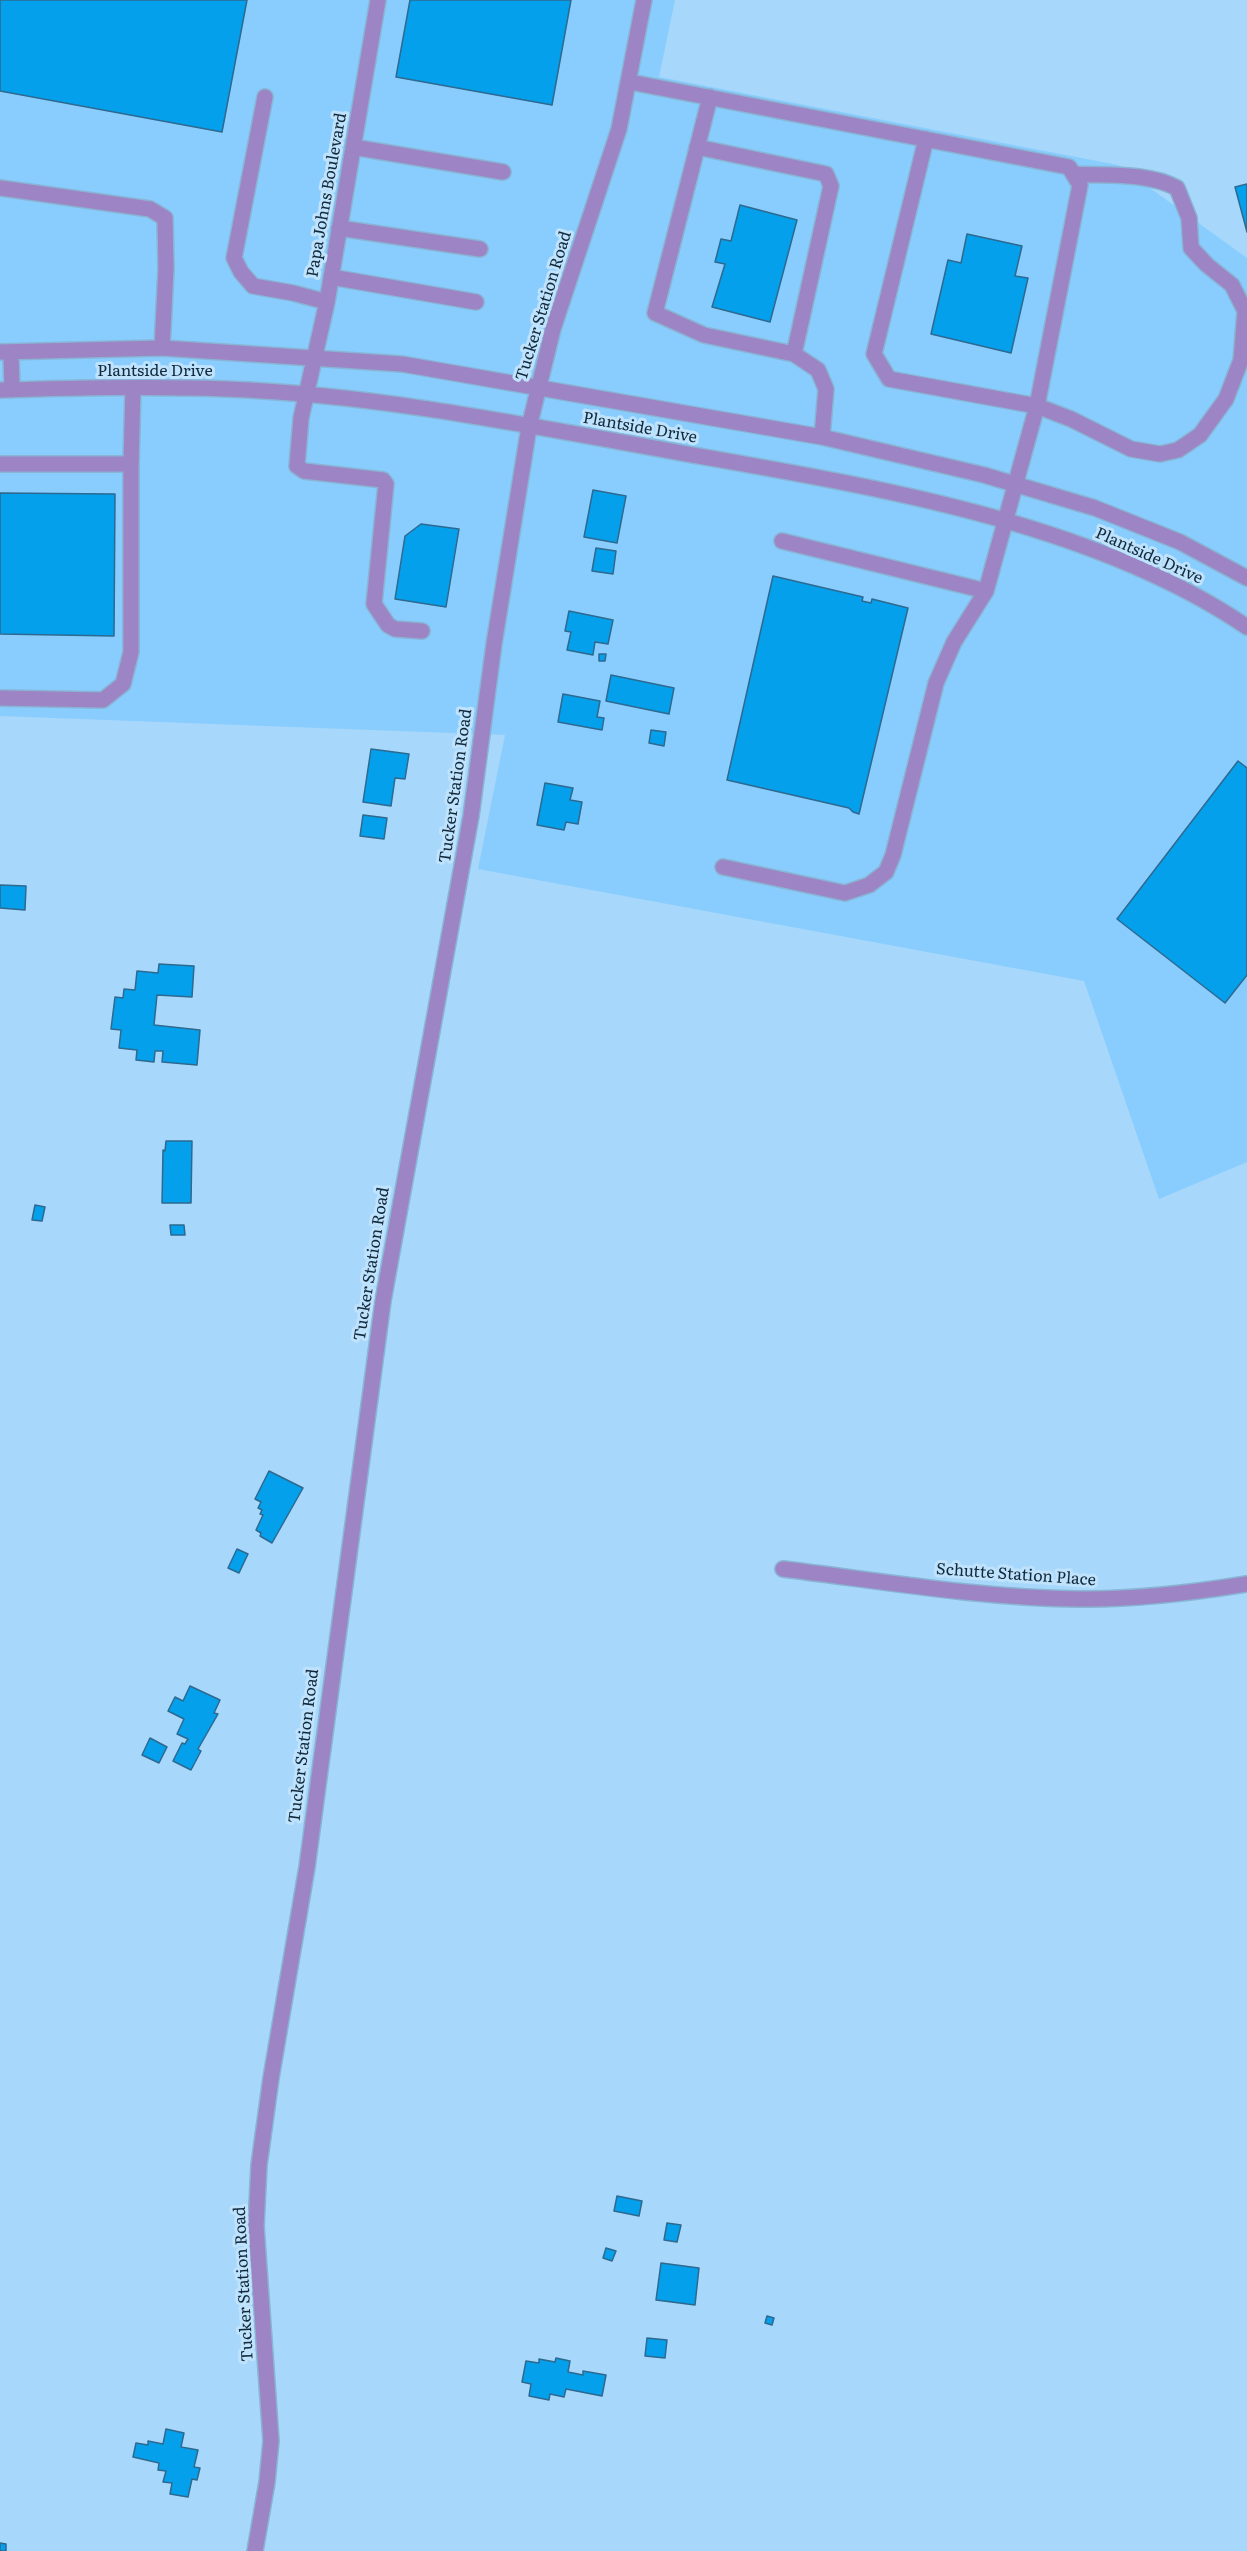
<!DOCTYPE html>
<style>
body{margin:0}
canvas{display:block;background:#a7d7fa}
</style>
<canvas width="1247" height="2551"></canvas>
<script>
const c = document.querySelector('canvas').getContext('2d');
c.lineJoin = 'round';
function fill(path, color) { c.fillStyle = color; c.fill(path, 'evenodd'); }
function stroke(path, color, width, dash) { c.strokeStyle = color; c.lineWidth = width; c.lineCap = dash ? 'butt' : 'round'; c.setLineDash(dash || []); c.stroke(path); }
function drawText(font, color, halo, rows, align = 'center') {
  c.font = font + ' Literata,serif'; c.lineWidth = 6; c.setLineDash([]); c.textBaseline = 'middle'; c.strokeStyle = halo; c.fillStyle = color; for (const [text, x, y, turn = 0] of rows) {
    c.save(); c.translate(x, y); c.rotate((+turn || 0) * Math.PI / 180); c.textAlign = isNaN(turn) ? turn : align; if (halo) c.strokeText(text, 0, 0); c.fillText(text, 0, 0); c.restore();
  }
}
fill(new Path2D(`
 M0 0H675L659 77 1118 165 1247 258V1162L1159 1199 1084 981 478 869 505 735 0 716Z`), '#89cdfe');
const building = new Path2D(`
 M0 0H247L222 132 0 91Z
 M410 0H571L552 105 396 77Z
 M1247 184V232L1235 187Z
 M740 205 797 220 770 322 712 307 725 264 715 262 721 239 731 241Z
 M967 234 1022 246 1015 276 1028 278 1011 353 931 334 948 260 961 263Z
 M593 490 626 496 617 543 584 537Z
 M0 493 115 494 114 636 0 634Z
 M421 524 459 529 446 607 395 599 405 536Z
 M596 548 616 551 613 574 592 571Z
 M773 576 863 597 862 601 871 603 872 599 908 608 859 814 853 812 849 808 727 780Z
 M569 611 613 620 608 644 595 642 593 655 567 650 571 632 565 631Z
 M599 654H606L605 661H599Z
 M611 675 674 688 669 714 606 701Z
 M563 694 600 701 597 717 604 718 602 730 558 722Z
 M651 730 666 732 664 746 649 743Z
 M371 749 409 754 405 779 395 778 391 806 363 802Z
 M1238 761 1247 768V975L1225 1003 1117 919Z
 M545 783 573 788 570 800 582 802 578 824 566 822 564 830 537 825Z
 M363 815 387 818 384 839 360 836Z
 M0 885 26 886 25 910 0 908Z
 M159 964 194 966 192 997 157 995 154 1025 200 1030 197 1065 162 1062 163 1051H155L154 1062 136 1060 137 1050 119 1048 121 1030 111 1029 115 997 123 998 124 989 135 990 137 971 158 973Z
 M166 1141H192L191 1203H162L163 1150 165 1151Z
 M35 1205 45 1207 42 1221 32 1220Z
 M170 1225H184L185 1235H171Z
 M269 1471 303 1488 272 1543 260 1536 261 1533 256 1530 263 1515 260 1514 262 1510 258 1508 261 1502 255 1499Z
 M237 1549 248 1554 239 1573 228 1568Z
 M190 1686 220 1700 214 1713 218 1714 198 1749 201 1751 191 1770 173 1761 182 1743 185 1744 188 1739 177 1734 184 1719 168 1711 175 1697 183 1701Z
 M150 1738 167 1747 159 1763 142 1755Z
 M617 2196 642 2201 639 2216 614 2211Z
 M667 2223 681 2225 677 2242 664 2240Z
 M606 2248 616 2251 612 2261 603 2258Z
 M661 2263 699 2268 695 2305 656 2300Z
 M767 2316 774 2318 772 2325 765 2323Z
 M647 2338 667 2340 665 2358 645 2356Z
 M556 2358 570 2361 568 2372 583 2375V2371L606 2375 602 2396 566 2389 564 2397 550 2394 549 2400 529 2396 531 2384 522 2382 526 2361 539 2363V2359L555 2362Z
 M166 2429 184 2433 181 2447 198 2450 194 2467 200 2468 197 2480 192 2479 188 2497 170 2494 172 2483 163 2482 166 2471 158 2470 159 2463 133 2457 136 2443 148 2445V2441L163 2444Z
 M0 2543 6 2544V2551H0Z`);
fill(building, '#04a0eb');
stroke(building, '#2e6990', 1.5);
const minor = new Path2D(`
 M378 0 327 302 301 418 297 466 304 471 383 480 386 484 374 604 388 625 395 629 422 631
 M630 82 1069 167 1080 185 1037 406 889 379 874 354 926 139
 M265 97 234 258 241 272 253 286 293 293 327 302
 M353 147 503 172
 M697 147 826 174 831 186 794 354 704 335 655 313 710 97
 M0 188 150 209 165 218 166 269 162 348
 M339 228 480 249
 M331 277 476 302
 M0 352 162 348 402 364 822 437 984 475 1095 508 1180 542 1247 578
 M11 352 12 390
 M794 354 818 370 826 389 822 437
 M0 390C75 388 151 386 226 389 388 395 550 430 710 458 886 489 1097 525 1247 627
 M0 464H131L133 388
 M782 541 986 591
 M0 698 103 700 123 684 131 652V464
 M723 867 845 893 869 885 886 872 893 855 936 683 954 642 986 591 1037 406 1071 419 1131 449 1160 454 1178 450 1200 435 1226 399 1241 360 1245 311 1232 285 1207 265 1191 248 1189 218 1177 188C1148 172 1106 176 1073 174
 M783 1569C881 1581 980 1598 1079 1599 1135 1600 1191 1593 1247 1584
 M255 2551 267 2482 271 2441 256 2226 259 2165 271 2078 307 1867 383 1301 471 816 494 644 529 427 553 329 619 129 644 0`);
stroke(minor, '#89b4d4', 18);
stroke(minor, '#9c84c5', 15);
drawText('16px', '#11293a', '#bfe2fd', [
 ["Papa Johns Boulevard",327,195,-80],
 ["Tucker Station Road",544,306,-73],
 ["Plantside Drive",155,371],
 ["Plantside Drive",640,428,10],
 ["Plantside Drive",1149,556,24],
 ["Tucker Station Road",456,786,-82],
 ["Tucker Station Road",372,1264,-81],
 ["Schutte Station Place",1016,1575,4],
 ["Tucker Station Road",304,1746,-83],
 ["Tucker Station Road",244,2284,-93]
]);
</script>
